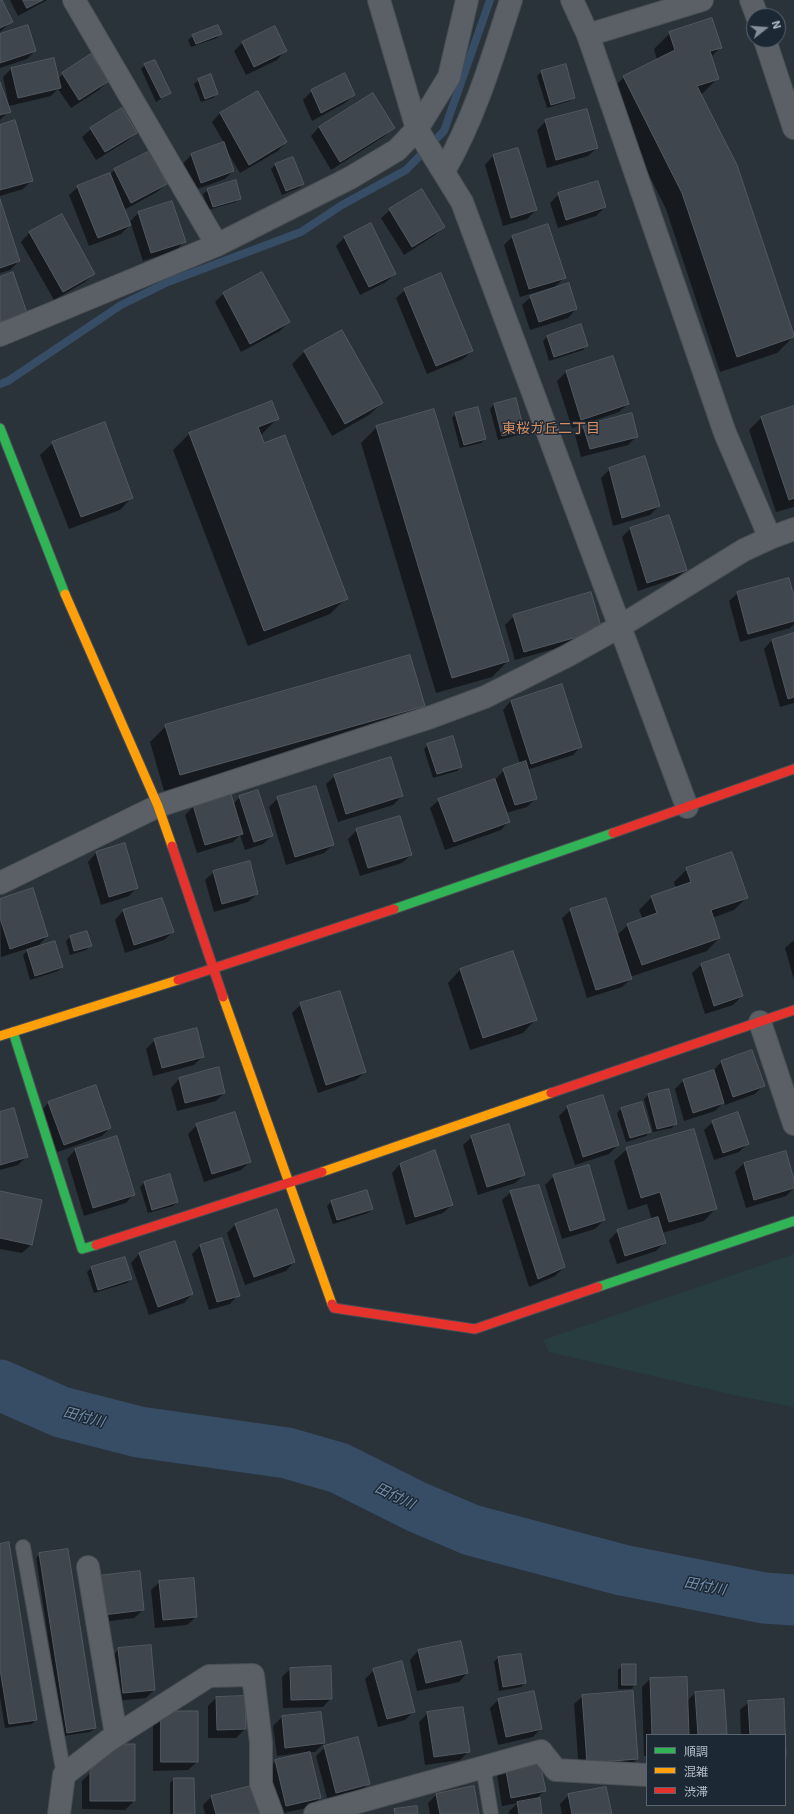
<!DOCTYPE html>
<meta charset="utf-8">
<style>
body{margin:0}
#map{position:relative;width:794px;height:1814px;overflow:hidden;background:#2a323a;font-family:"Exo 2","Noto Sans JP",sans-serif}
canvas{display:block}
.legend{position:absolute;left:646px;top:1734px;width:140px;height:72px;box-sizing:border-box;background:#1d2835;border:1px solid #596471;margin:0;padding:5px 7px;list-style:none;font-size:12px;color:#b4beca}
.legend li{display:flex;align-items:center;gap:8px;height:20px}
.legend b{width:20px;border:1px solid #596471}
.north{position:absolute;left:746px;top:8px;width:40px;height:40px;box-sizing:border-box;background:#1d2835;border:1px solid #596471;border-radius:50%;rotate:73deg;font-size:11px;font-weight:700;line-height:16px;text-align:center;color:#b4beca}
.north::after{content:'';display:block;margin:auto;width:14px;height:18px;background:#848d98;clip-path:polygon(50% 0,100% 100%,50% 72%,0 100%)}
</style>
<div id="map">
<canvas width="794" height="1814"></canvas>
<ul class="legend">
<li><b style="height:5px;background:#30b455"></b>順調</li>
<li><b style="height:5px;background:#ff9f0a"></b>混雑</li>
<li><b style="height:5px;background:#e5322d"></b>渋滞</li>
</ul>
<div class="north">N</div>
</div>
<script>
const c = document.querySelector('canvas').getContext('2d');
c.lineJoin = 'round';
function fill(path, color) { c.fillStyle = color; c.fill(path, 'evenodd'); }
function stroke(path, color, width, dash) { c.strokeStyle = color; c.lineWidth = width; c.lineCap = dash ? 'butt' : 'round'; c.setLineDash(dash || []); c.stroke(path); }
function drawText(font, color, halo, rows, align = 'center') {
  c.font = font + ' "Exo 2","Noto Sans JP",sans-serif'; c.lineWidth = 3; c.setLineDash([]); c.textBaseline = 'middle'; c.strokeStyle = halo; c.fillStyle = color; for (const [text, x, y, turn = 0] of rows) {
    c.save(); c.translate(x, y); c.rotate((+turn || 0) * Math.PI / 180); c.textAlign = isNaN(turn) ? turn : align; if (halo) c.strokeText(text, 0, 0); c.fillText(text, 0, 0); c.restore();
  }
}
fill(new Path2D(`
 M794 1254V1407L743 1397 549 1352 543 1340Z`), '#273d40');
fill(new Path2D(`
 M0 0 12 21 0 32Z
 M10 0H47L18 16Z
 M221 33 217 38 191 47 188 40 193 36Z
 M670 33 721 47 711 57 717 79 701 95 793 337 777 353 720 372 666 209 608 93 624 77 657 60 654 49Z
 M0 35 35 51 27 59 0 68Z
 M243 42 285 51 277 60 246 75 234 51Z
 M145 65 170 93 156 102 141 69Z
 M11 69 58 79 63 74 108 81 99 90 71 108 58 89 51 96 9 106 3 77Z
 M541 72 574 97 570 101 547 108 537 76Z
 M199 80 217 94 213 98 201 102 194 84Z
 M0 85 9 111 0 120Z
 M312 91 354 95 345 103 312 121 303 100Z
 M373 94 393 128 385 136 331 170 311 136 319 127Z
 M220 113 286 142 278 151 240 173 225 148 233 171 225 179 192 191 183 164 191 155 224 143 212 122Z
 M546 121 597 148 588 156 547 168 537 130Z
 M0 126 32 180 23 189 0 196Z
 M91 129 136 133 127 141 96 160 82 137Z
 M517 149 536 210 527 219 503 226 485 165 493 156Z
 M293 158 303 184 299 188 282 195 271 169 275 165Z
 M115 170 166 184 157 192 124 210 129 223 138 213 185 241 176 250 143 261 131 224 121 234 89 246 69 195 78 187 109 175Z
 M208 190 240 198 236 202 208 210 203 194Z
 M559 194 605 207 596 216 558 228 550 203Z
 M0 203 19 261 10 270 0 273Z
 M390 210 444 226 435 235 404 255 381 218Z
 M61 215 94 274 85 282 54 300 21 242 29 233Z
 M345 237 395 274 386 282 360 295 336 246Z
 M512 237 564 278 556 286 520 297 504 245Z
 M261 273 288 322 280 331 241 352 215 302 223 294Z
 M405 290 472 351 463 359 427 374 396 298Z
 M531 297 576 309 568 318 530 330 522 305Z
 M580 326 587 345 583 350 549 361 543 341 547 337Z
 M305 351 382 403 369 415 332 436 292 364Z
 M612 357 628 404 619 412 572 428 557 381 566 372Z
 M271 403 278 418 261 435 264 444 346 598 330 614 248 646 173 450 189 434Z
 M494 404 523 430 518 435 498 440 490 409Z
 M794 407V507L776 512 749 430 761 418Z
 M456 413 485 439 481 443 460 448 452 418Z
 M377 427 508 661 492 677 436 693 361 443Z
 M584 427 637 436 628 445 581 457 575 435Z
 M53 443 132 497 120 510 69 529 40 455Z
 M610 469 659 506 650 515 613 526 601 478Z
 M630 529 685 570 677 578 638 591 622 537Z
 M738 593 794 601V624L790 628 740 642 729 601Z
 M514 616 592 638 515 660 505 625Z
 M794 634V703L780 707 764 649 772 640Z
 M511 701 581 746 573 755 527 770 536 798 527 807 506 813 509 821 501 830 445 850 430 808 439 800 495 780 504 770 520 764 503 710Z
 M424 705 407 722 164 791 150 742 166 726Z
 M428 745 461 766 457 771 433 778 424 749Z
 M335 776 402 796 393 805 338 822 326 784Z
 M240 797 272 836 263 844 245 850 240 835 233 842 197 853 185 815 194 806 233 804Z
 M278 798 333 845 324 853 286 865 269 807Z
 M357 830 411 855 402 863 360 876 348 839Z
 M124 844 137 887 129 896 101 905 88 862 96 853Z
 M687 869 747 897 734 910 712 918 719 938 707 951 630 977 631 979 622 987 587 998 562 918 571 910 617 935 628 925 643 919 639 910 652 897 676 888 674 882Z
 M214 872 257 894 248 902 214 912 205 880Z
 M162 899 173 932 164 940 125 953 115 920 123 911Z
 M0 900 47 936 39 945 1 957Z
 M86 932 91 945 86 950 70 955 66 941 70 937Z
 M794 940V980L785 948Z
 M55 942 62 967 58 971 30 980 23 955 27 951Z
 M729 956 742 996 733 1005 705 1014 692 973 701 965Z
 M460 970 535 1020 523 1033 470 1050 448 983Z
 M301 1004 365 1072 356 1080 318 1093 292 1013Z
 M155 1040 203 1056 194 1065 153 1076 146 1049Z
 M721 1062 763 1086 755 1094 725 1105 724 1102 715 1111 684 1121 675 1089 683 1081 713 1071Z
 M179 1079 224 1093 216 1101 177 1111 171 1088Z
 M648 1095 676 1123 672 1128 653 1132 644 1099Z
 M48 1103 110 1128 102 1136 55 1153 40 1112Z
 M642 1103 650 1131 646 1136 626 1142 617 1113 621 1109Z
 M568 1107 618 1145 609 1154 575 1165 559 1116Z
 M0 1113 27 1156 18 1165 0 1170Z
 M713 1122 748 1143 739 1152 714 1160 704 1130Z
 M197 1125 250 1162 241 1170 204 1182 188 1134Z
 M472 1137 524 1175 515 1183 478 1195 463 1145Z
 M117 1138 134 1194 126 1203 84 1216 67 1159 75 1150Z
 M627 1149 716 1208 704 1221 662 1233 665 1242 656 1251 617 1264 609 1240 618 1231 652 1220 647 1204 628 1210 614 1161Z
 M785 1152 794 1188 786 1196 746 1208 735 1172 744 1163Z
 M400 1164 452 1205 443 1213 406 1225 392 1173Z
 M554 1176 604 1220 595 1229 562 1239 545 1185Z
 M144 1183 177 1202 173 1206 148 1213 140 1187Z
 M0 1192 31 1245 22 1253 0 1249Z
 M511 1192 564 1267 555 1276 529 1287 502 1200Z
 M331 1202 372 1209 368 1213 333 1224 327 1206Z
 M235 1225 294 1262 286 1271 245 1285 227 1233Z
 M200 1246 238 1295 230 1304 209 1310 192 1254Z
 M139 1254 192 1294 184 1303 149 1315 131 1263Z
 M91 1268 131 1279 127 1283 94 1293 87 1272Z
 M0 1545 36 1720 32 1724 5 1728 0 1697Z
 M40 1554 95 1728 90 1732 63 1736 36 1558Z
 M160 1582 196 1617 187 1625 155 1628 151 1590Z
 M90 1585 143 1610 134 1618 94 1623Z
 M119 1649 154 1690 146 1698 115 1701 110 1658Z
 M418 1651 467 1673 459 1682 417 1691 410 1660Z
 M498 1658 525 1683 521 1687 499 1691 494 1662Z
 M623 1665 635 1685 631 1689H618V1670Z
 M290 1669 331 1698 323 1707 283 1708 282 1677Z
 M374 1670 414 1711 405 1720 378 1727 365 1679Z
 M650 1679 687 1701 695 1693 723 1691 726 1734 725 1735H647V1756H644L642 1687Z
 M583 1696 637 1759 628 1768 579 1771 574 1704Z
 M216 1698 245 1729 236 1738H208V1706Z
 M498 1700 541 1728 533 1737 498 1745 490 1708Z
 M749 1702 784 1735H741L740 1710Z
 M161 1712 197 1762 188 1770 153 1771V1721Z
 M320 1713 324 1743 315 1752H309L320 1798 311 1807 279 1814 267 1770 276 1761 309 1754 308 1752 277 1756 273 1726 282 1717Z
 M428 1713 469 1751 460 1760 425 1765 419 1722Z
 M325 1747 369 1783 360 1792 328 1801 316 1756Z
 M505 1767 545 1790 535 1800 541 1814H509V1811L518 1803 502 1806 497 1775Z
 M91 1772 134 1801 125 1810 82 1809V1781Z
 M174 1779 194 1814H170V1783Z
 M436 1795 478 1814H430L428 1803Z
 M569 1795 611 1814H562L560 1804Z
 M212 1796 261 1814H205L203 1805Z`), '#0007');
stroke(new Path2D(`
 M0 384 8 381 121 305 168 282 301 232 342 205 406 170 444 131 490 0`), '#374d65', 8);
stroke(new Path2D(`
 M0 1385 61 1412 139 1432 287 1453 339 1468 417 1507 471 1530 622 1570 764 1598 794 1600`), '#374d65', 51);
const building = new Path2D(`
 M0 0H2L13 22 0 28Z
 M23 0H43L27 8Z
 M712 18 722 48 710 51 719 79 697 86 737 165 794 335V337L737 357 682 193 623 76 675 50 669 32Z
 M28 25 36 51 0 63V34Z
 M218 25 222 34 196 44 192 35Z
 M275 26 287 51 254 67 242 42Z
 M91 54 109 81 79 100 62 73Z
 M54 58 61 88 18 98 11 68Z
 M155 60 171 93 161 98 144 64Z
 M566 64 575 98 551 105 541 71Z
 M345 73 355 95 321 113 311 90Z
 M211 74 218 94 205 99 198 79Z
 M0 82 11 112 0 115Z
 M258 91 287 142 249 165 220 113Z
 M373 93 395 128 340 162 319 127Z
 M122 108 137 133 105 152 90 128Z
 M587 109 598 148 556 160 545 120Z
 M15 120 33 181 0 190V125Z
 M224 142 234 171 201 183 191 154Z
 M518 148 537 210 511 218 493 155Z
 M150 151 167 184 131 203 114 169Z
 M293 157 304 184 286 191 275 164Z
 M110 173 131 225 98 238 77 186Z
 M236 180 241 199 213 207 207 189Z
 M598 181 606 207 566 220 558 193Z
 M422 189 445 227 412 247 389 209Z
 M0 199 20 261 0 268Z
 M172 201 186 242 151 253 138 212Z
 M62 214 95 274 63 292 29 232Z
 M371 223 396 274 369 287 344 237Z
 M548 224 566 278 529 289 512 236Z
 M13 272 27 313 0 322V277Z
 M262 272 290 322 250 344 223 293Z
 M441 273 473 351 436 366 404 289Z
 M569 283 577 309 539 322 530 296Z
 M581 324 588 346 554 357 547 336Z
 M342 330 383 403 345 424 304 351Z
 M613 356 629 404 581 420 566 371Z
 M516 398 524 431 502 436 494 404Z
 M272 401 279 419 258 427 264 443 285 435 348 599 264 631 189 433Z
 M794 406V498L789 500 761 417Z
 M478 407 486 439 464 445 455 413Z
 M434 409 509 661 452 678 376 426Z
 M632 413 638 437 590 449 583 426Z
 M105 422 133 498 81 517 52 442Z
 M645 456 660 506 622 518 609 468Z
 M669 515 687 570 647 583 630 528Z
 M789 578 794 597V621L748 634 737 592Z
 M591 592 602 630 524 652 513 615Z
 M794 633V697L788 699 772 640Z
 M410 655 425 706 180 775 165 725Z
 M562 684 582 747 531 764 511 701Z
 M453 736 462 767 437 774 427 744Z
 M391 757 403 796 346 814 334 775Z
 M526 761 537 799 515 805 503 769Z
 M495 779 510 822 454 842 438 799Z
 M316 786 334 845 295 857 277 797Z
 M258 790 273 836 254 842 239 796Z
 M231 794 243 834 205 845 193 805Z
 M400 816 412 855 368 868 356 829Z
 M125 843 138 888 109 897 96 852Z
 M732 852 748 898 711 910 720 938 642 965 627 924 657 913 651 896 691 882 686 868Z
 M250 861 258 894 222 904 213 871Z
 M33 888 48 936 10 949 0 918V899Z
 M162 898 174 932 134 945 123 910Z
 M606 898 632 979 596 990 570 909Z
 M87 931 92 946 74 951 70 936Z
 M55 941 63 967 35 976 27 950Z
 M513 951 537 1020 483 1038 460 969Z
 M729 954 743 996 714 1006 701 964Z
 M340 991 366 1072 326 1085 300 1003Z
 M197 1028 204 1057 162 1068 154 1039Z
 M752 1050 765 1086 733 1097 721 1061Z
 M219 1067 225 1093 185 1103 179 1078Z
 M714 1070 724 1103 693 1113 683 1080Z
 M96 1085 111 1128 64 1145 48 1102Z
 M669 1089 677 1124 657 1129 648 1094Z
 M603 1095 619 1145 583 1157 567 1106Z
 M642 1102 651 1132 630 1138 621 1108Z
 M14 1108 28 1157 0 1165V1112Z
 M235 1112 251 1162 212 1174 196 1124Z
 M738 1112 749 1144 723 1153 712 1121Z
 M509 1124 525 1175 487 1187 471 1136Z
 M694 1129 717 1209 669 1222 660 1192 641 1198 626 1148Z
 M117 1136 135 1195 93 1208 75 1149Z
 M435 1150 453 1205 415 1217 400 1164Z
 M786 1151 794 1180V1188L754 1200 744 1163Z
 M589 1165 605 1220 570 1231 553 1175Z
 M170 1174 178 1202 152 1210 144 1182Z
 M539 1185 565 1267 538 1279 510 1191Z
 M367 1190 373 1209 337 1220 331 1201Z
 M0 1191 42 1200 32 1245 0 1238Z
 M277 1209 295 1262 254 1277 235 1224Z
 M658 1217 666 1243 625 1256 617 1230Z
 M222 1238 240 1296 217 1302 200 1245Z
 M175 1241 193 1294 158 1307 139 1253Z
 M125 1257 132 1279 98 1290 91 1267Z
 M9 1542 37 1720 9 1724 0 1669V1544Z
 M68 1549 96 1728 67 1733 39 1553Z
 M140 1571 144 1610 103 1615 98 1576Z
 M194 1578 197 1617 163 1620 159 1581Z
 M461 1641 468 1673 426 1683 418 1650Z
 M151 1645 155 1690 123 1693 118 1648Z
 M521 1654 526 1683 503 1687 498 1657Z
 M402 1661 415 1712 387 1719 373 1669Z
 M622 1664H636V1685H622Z
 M331 1666 332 1699 291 1700 290 1668Z
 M687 1677 689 1735H652L650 1678Z
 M724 1690 727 1734 698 1735 695 1692Z
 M534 1691 542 1729 506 1737 498 1699Z
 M633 1691 638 1759 587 1763 582 1695Z
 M245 1696 246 1729 217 1730 216 1697Z
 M784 1699 786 1755H785V1735H750L748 1701Z
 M463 1707 470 1752 434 1757 427 1712Z
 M161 1711H198V1762H161Z
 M321 1712 325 1743 285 1748 282 1716Z
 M358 1737 370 1784 336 1793 324 1746Z
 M118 1744H135V1801H90V1771Z
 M310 1752 321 1798 286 1806 275 1760Z
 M539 1759 546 1791 511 1798 505 1766Z
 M174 1778H194L195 1814H174Z
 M255 1785 262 1814H216L211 1796Z
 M474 1786 479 1814H440L436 1794Z
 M606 1787 612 1814H572L568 1794Z
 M540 1798 542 1814H519L517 1802Z
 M417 1806 418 1814H395L394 1809Z`);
fill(building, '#40464d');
stroke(building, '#525961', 1);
const lane = new Path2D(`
 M23 1547 64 1775
 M483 1766 491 1814`);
const street = new Path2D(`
 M74 0 217 245
 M379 0 417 129 462 202 687 807
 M572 0 588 35 725 433 770 538
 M751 0 757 16
 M588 35 702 0
 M765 40 794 128
 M444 171C475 117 492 59 511 0
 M0 335 217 245 350 178 397 150 417 129 449 77 467 0
 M0 883 158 806 431 717 485 697 567 656 619 627 744 550 770 538 794 529
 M760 1022 794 1124
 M88 1567 116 1735
 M59 1814 64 1775 109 1740 209 1676 253 1675 261 1743V1784L272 1814
 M315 1814 541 1751 556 1770 647 1775`);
const fast = new Path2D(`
 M0 428 65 594
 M394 909 613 833
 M13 1032 82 1249 96 1245
 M598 1287 794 1221`);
const slow = new Path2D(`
 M65 594 158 806 172 846
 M223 997 332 1304
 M0 1036 178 980
 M322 1172 551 1093`);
const jam = new Path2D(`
 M613 833 794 769
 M172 846 223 997
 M178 980 394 909
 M551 1093 794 1010
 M96 1245 322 1172
 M332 1304 334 1308 475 1329 598 1287`);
stroke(lane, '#484e54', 16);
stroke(street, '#484e54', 24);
stroke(fast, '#484e54', 11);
stroke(slow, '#484e54', 11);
stroke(jam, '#484e54', 11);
stroke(lane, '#5b6067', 14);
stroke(street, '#5b6067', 22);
stroke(fast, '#30b455', 9);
stroke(slow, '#ff9f0a', 9);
stroke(jam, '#e5322d', 9);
drawText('14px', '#d98d60', '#1d2835', [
 ["東桜ガ丘二丁目",551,428]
]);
drawText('italic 14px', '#7391ae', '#1d2835', [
 ["田付川",84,1417,15],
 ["田付川",395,1496,26],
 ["田付川",705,1586,11]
]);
</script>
